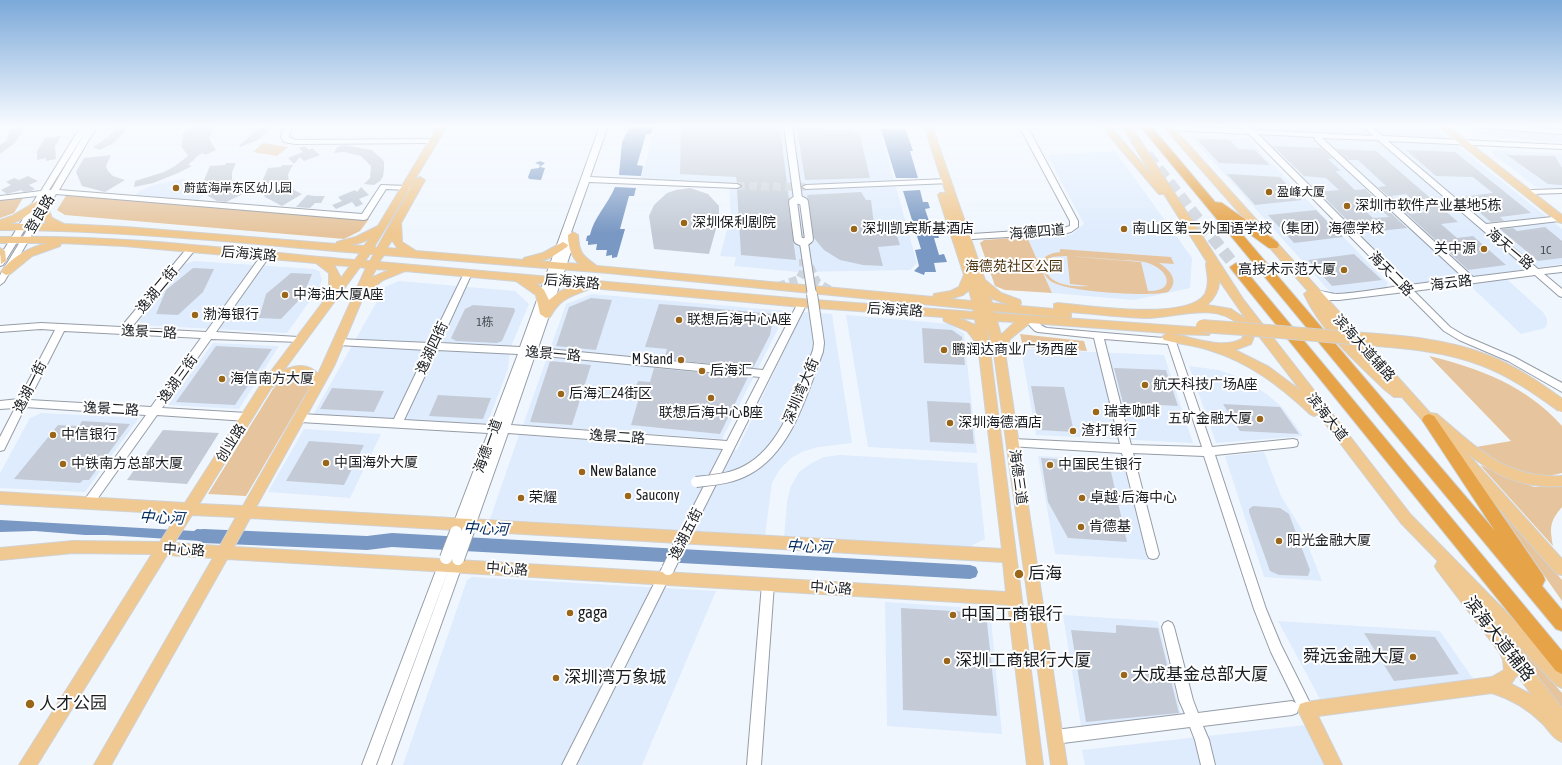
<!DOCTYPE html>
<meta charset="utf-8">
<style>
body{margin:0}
canvas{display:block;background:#eff6fe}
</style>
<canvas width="1562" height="765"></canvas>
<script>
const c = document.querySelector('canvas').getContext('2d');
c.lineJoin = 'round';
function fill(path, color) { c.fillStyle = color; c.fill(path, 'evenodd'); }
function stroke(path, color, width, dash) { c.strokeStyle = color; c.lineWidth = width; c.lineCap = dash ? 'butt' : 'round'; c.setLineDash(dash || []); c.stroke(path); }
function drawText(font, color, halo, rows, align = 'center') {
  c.font = font + ' "Asap Condensed","Noto Sans SC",sans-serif'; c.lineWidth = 4; c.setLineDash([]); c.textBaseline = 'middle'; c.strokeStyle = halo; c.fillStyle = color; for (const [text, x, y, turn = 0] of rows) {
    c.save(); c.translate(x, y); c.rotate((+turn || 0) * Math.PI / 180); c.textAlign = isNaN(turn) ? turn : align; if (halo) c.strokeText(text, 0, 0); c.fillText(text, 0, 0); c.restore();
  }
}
fill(new Path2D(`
 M656 126H879L917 263 910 270 798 272 734 266 736 257 720 256 731 215 729 185 640 181Z
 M1232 126H1432L1562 229V264L1500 273 1543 312 1547 319V324L1545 328 1521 334 1461 277 1414 284 1403 279 1251 127Z
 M1466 126H1562V143L1488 136 1472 131Z
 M1191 137 1248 139 1388 283 1386 287 1332 294Z
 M1494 150 1562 154V189L1536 187 1492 153Z
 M1115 151 1192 258 1190 288 1134 300 1052 293 1027 237 1071 235 1084 224 1047 155Z
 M183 179 200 182 205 194 197 201 135 196 139 191 157 184Z
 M195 261 314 269 319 271 322 280 319 288 287 333 141 325 139 321 185 264Z
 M399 281 515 291 529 304 510 349 508 369 487 424 313 415 385 287Z
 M592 294 787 311 722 439 523 425 566 304Z
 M803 312 832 314 852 443 818 447 802 452 791 458 780 469 772 483 765 535 490 519 519 435 737 450Z
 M846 315 950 324 964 334 977 453 868 447Z
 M213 343 279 346 239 409 168 405Z
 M1021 349 1164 355 1193 443 1036 435Z
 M1189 366 1219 370 1236 376 1253 385 1268 395 1283 408 1303 436 1216 443Z
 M41 413 139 418 85 492 0 488V473L30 418Z
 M304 429 381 434 350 498 268 492Z
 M1264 452 1281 496 1301 528 1322 581 1264 577 1225 456Z
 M840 455 977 463 985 539 969 547 784 539 787 501 791 486 799 472 810 464 824 457Z
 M1038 456 1123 461 1148 560 1055 554Z
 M472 577 716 591 642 765H403L467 580Z
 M885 602 990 609 1002 734 887 726Z
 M1063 615 1158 621 1181 714 1081 726Z
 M1278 621 1440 631 1474 680 1320 699Z
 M1306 725 1326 765H1085L1082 750Z`), '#dfecfd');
fill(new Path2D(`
 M263 143 288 147 277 156 253 152Z
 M67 194 369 219 360 231 344 239 65 215 57 210Z
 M23 198 14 213 0 218V200Z
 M1027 237 1052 293 1005 290 995 286 980 243 984 240Z
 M1060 249 1171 257 1174 264 1159 263C1170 270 1180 281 1168 292 1150 297 1068 292 1052 282 1046 278 1043 272 1041 265 1042 255 1052 253 1060 252ZM1065 256C1083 257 1102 258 1120 260 1129 261 1139 260 1148 263 1170 270 1176 292 1148 291L1141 262 1067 256 1070 284 1089 286C1074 287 1047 286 1045 266L1052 257Z
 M1020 334 1084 341 1087 351 1023 347Z
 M1429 356C1479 368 1527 386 1562 426V473C1528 482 1503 466 1476 447L1511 441Z
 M294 375C301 375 305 376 310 382L308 390 246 496 208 494 273 389 283 380Z
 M1480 465 1534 487H1562V507C1549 522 1550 528 1553 546Z
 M1489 496 1562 580V601Z
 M1461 580 1562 693V709Z`), '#e6c59e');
fill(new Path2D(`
 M630 126H654L651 134H646L637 165 643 166 641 176 619 175 622 142Z
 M881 129 906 130 913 151H910L918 178H896Z
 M540 161 545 163 540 167 545 168 541 180 529 179 528 177 531 169 539 168 540 165 535 163Z
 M615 187 636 188 634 196H629L620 229H625L617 257 612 258V255L606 256 607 250H596L597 244 588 245V241H586L587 236 590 235C594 217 608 204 615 187Z
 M920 190 923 202H928L930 208 925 209 930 224 935 223 939 238H934L939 255 944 254 947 262 934 263 936 272H925L924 275 914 271 919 266 915 250 921 249 903 191Z
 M0 520 194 531 197 529 223 531 217 542 106 535H85L35 531 0 532Z`), '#7998c3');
fill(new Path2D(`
 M203 529 367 536 392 533 970 565 976 567 978 572 976 577 970 579 392 547 367 550 203 543 198 541 195 536 198 531Z`), '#7998c3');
fill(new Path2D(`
 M18 126H26L15 143 0 154V145L7 140 10 130Z
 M115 126H125V132L112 144 100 150 93 147 108 137 114 131Z
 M190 126H213L209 139 216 150 205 155 203 153 199 155 188 165 192 166 178 173 153 183 134 187 135 181 164 172 175 166 188 156 182 147 183 134Z
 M262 126H274L258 140 240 147 239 145Z
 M681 126 780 128 789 199 788 203 796 260 741 255 737 189 742 185 737 182 736 177 680 174Z
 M797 128 852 129 853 132H859L870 178 805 180Z
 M61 136 55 146 56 159 46 161V158L37 160V151L45 138Z
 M1197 139 1230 140 1238 149 1255 150 1270 165 1219 163Z
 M344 145 372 150 382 159 384 162V169L383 177 380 181 374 185 364 184 370 178 371 166 361 156 344 152 334 153 337 147Z
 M305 146 309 150 312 148 320 155 304 161 300 157 294 164 288 158 303 152 299 148Z
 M1273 146 1322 148 1333 159H1328L1341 171H1335L1355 190 1365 189 1407 228 1360 233 1319 192 1339 190 1326 178 1304 176ZM1370 199 1389 217 1373 218 1354 201Z
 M1336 149 1376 151 1458 222 1441 224 1457 238 1473 236 1506 265 1468 270 1378 187 1386 186 1358 160H1348ZM1406 194 1426 212 1411 214 1391 196Z
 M1406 150 1455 152 1531 213 1500 217 1504 221 1491 222 1461 197 1493 193 1473 177 1436 176Z
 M111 155 106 166 108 171 113 176 125 180 105 192 82 186 76 172 84 158Z
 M1507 155 1555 156 1562 168V185L1548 184Z
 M226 163H236L232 172V180L236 187 245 193 226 202 217 201 208 196 204 180 210 166 225 165Z
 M282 165H293L288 174 289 183 294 190 302 194 282 206 265 197 260 186 268 168 281 167Z
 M1227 174 1280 177 1302 200 1255 205Z
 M28 176 38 181 29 185 35 189 31 191 24 192 21 190 7 194 1 190 11 185 6 182 14 178 19 180Z
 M361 187 369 195 359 199 363 204 356 207 352 202 336 209 332 205 342 201 338 197 355 190 357 192Z
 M690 188 708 194 719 206V218L709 254 654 249 649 216 654 205 667 193 676 190Z
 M861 192 866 200H871L874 225 893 223 900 245 878 247 883 266 863 265 840 260 824 250 814 238 807 195Z
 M307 195 315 196H325L321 203H315L310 208 296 207Z
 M1316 210 1343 237 1294 243 1268 215Z
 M1545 227 1562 241V258L1538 261 1500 229 1513 228 1517 231Z
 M1354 254 1382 280 1332 286 1308 260Z
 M193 268 214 269 203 292 178 315 156 314 166 290Z
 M291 273 312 274 303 296 281 319 259 318 266 294Z
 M591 298 612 300 596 350 556 346 569 307Z
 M659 304 698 307 774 314 770 335 753 368 664 359 667 349 645 347Z
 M473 305 514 308 515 311 502 341 497 343 456 341 451 338 465 309Z
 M922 328 952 330 962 337 965 365 924 363Z
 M216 346 272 349 235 405 176 402Z
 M550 361 591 365 572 425 530 422Z
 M654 368 748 377 720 434 631 425 639 398H632L638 381 650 382Z
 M1114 368 1166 370 1178 406 1123 403Z
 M1031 386 1064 387 1074 432 1039 430Z
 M332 388 384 391 374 412 320 409Z
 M438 395 491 398 483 419 429 416Z
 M927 401 970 403 974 444 930 442Z
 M1223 404 1280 407 1299 434 1240 431Z
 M82 421 130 424 89 480H83L80 483 14 479 58 425 79 426Z
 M163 430 219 433 187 484 127 480Z
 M309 441 364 445 344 485 286 481Z
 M1041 458 1109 463 1127 542 1068 538 1048 502Z
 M1253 506 1280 508 1289 514 1310 570 1308 576 1279 575 1270 571 1249 512V509Z
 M901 608 986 613 997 716 903 710Z
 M1116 625 1158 628 1179 713 1086 722 1071 630 1116 633Z
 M1364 633 1435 637 1459 674 1394 681Z`), '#c4cbd6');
stroke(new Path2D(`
 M737 186 806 187
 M810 266 817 282 832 291
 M778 286 799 279 803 272V259`), '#cfd5dd', 8, [8, 4]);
stroke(new Path2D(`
 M1147 155 1236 267`), '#cfd5dd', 12, [12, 5.5]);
const minor = new Path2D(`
 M81 126H89L49 190H51L89 126H97L59 190 362 214 381 185 407 186 411 188 407 190 386 189 367 219 364 220 56 194 4 282 0 285V275L48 195H46L3 265 0 266V256L37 196 0 200V196L41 191Z
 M284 126H292L289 137 295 140 434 139 438 141 434 143 295 144 284 142 281 137Z
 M600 126H608L590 177 737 184 741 186 737 188 589 182 568 241H573L574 243 538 348 763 370 799 301 802 300 807 303 686 544 682 545 678 544 676 540 723 449 508 433 472 535 468 536 464 535 462 531 461 534 457 535 453 534 451 530 488 433 300 422 296 421 295 418 296 415 300 414 394 419 427 350 338 345 333 342 338 339 430 343 465 271H471L472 273 440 343 520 347ZM437 350 518 354 491 425 404 420ZM535 355 760 377 727 441 511 425Z
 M1019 126H1027L1078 221V227L1071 232 1063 234 954 240 953 238 957 235 1063 228 1070 226V221Z
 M1167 126 1244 129 1242 126H1249L1253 130 1373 136 1363 126H1371L1382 136 1562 145V149L1388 141 1486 224 1562 216V220L1559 221 1491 229 1538 269 1562 266V272L1544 274 1562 289V297L1559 296 1535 275 1414 291 1450 327 1465 336 1514 357 1562 383V392L1508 361 1459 340 1444 331 1405 292 1339 300H1328L1313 295 1311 293 1313 291C1320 289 1329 294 1337 294 1358 293 1379 289 1399 286L1249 134 1169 130 1165 128ZM1258 134 1315 137V140L1464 278 1409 285ZM1322 138 1378 140 1529 270 1473 277Z
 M1482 126H1516L1562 130V134L1485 128Z
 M947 179 951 181 950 183 806 189 802 187 806 185Z
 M1562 189V193L1532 194 1528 192 1532 190Z
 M191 246 194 247 195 249 194 251 131 328 206 332 263 253H269L270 255 269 257 216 332 298 337 303 340 301 342 211 339 162 408 247 413 251 414 252 417 251 420 247 421 157 415 93 505 89 507 85 505 83 502 85 499 146 415 25 407 4 450 0 451V437L15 408 0 409V401L19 399 55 330 41 329 0 332V326L41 323 121 327 188 247ZM64 331 201 338 151 407 29 400Z
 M1028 316C1036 318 1039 326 1047 328L1175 339 1212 447 1293 439 1297 440 1298 443 1297 446 1293 447 1215 455 1266 609 1281 645 1311 705 1313 710 1311 715 1306 717 1301 715 1298 709 1297 713 1292 715 1203 726 1209 740 1215 765H1201L1195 740 1190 727 1055 744 1050 742 1048 737 1050 732 1055 730 1185 714 1179 700 1162 627 1164 623 1168 621 1172 623 1174 627 1193 700 1198 713 1292 701 1296 703 1271 652 1254 609 1204 456 1133 453 1159 554 1157 558 1153 559 1149 558 1147 554 1122 453 1009 446 1008 443 1009 440 1013 439 1120 444 1094 338 1038 332 1035 331 1023 319ZM1104 339 1168 344 1202 447 1131 445Z
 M446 555 450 556 452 560 376 765H362L440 560 442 556Z
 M458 555 462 556 464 560 391 765H377L452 560 454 556Z
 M666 567 670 568 672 572 576 765H562L662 568Z
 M768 579 772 580 774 584 761 765H747L762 584 764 580Z`);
const major = new Path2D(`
 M438 126H447L374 247 377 248 415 180 420 177 425 180 401 223 402 242 416 251 523 260 524 258 543 253 563 242 568 245 567 247 550 258 539 261 579 264C571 256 568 246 568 235L573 232 578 235C579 254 583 256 597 266L933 297 934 294 951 291 959 287 964 275 938 195 940 193H946L924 126H932L985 280 1001 293 1020 300 1021 303 1020 306 1054 309V304L1058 303C1086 306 1189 321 1205 294 1210 284 1207 274 1206 264L1207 262 1164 194H1159L1101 126H1110L1152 175 1122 126H1131L1243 299 1411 515 1562 669V688L1556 685 1489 615 1562 708V742C1553 739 1549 730 1542 723 1528 709 1511 699 1492 693L1318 716 1342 765H1325L1298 710 1300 704 1306 702 1492 677 1504 670 1503 660 1500 653 1437 570 1435 566 1438 561 1401 523 1318 414 1314 416 1310 414C1280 386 1249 362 1209 350 1194 345 1179 344 1164 340L1162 337 1167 333 1030 323 1010 339 1005 352 1067 765H1051L994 354 987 327 1043 765H1027L1008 605 227 559 111 765H94L213 558 167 555 37 765H19L152 554 73 553 0 560V548L73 541 160 542 178 514 0 504V492L185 503 260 386 329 294V273L316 263 124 246 61 243 60 246 32 256 10 274 6 275 1 272C11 257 30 247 48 243H0V237C118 234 237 250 355 260L360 253C240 243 120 230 0 230V220L12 216 37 201 40 202 41 206H47L52 218 64 224 126 227 336 244 337 242 356 237 378 226ZM40 206 39 208 42 220 47 224H10L20 220ZM370 238 364 246 350 245 363 242ZM392 240 398 249 387 248ZM370 254H374L370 261H365ZM384 255 608 273 973 309 974 312 802 299 379 262ZM334 265 350 266 341 278ZM360 267 366 268 318 374C308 363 296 365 284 370ZM376 269 389 270 371 278ZM405 271 516 281 536 295 540 314 546 318 550 317C562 296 571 297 591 288L802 307 943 317 944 321 967 331 978 345 1002 549 256 507 334 366 364 295 383 280ZM1219 280 1246 319 1231 309 1207 305C1214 299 1220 289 1219 280ZM536 283 572 286 559 292 549 300 544 290ZM969 290 972 301 949 299 963 295ZM990 295 993 299 1010 305 992 303ZM994 311 1067 318 1071 317V312C1096 314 1120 317 1145 318 1175 318 1216 301 1239 325 1243 330 1244 334 1242 339 1221 350 1194 337 1171 334L1209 335 1211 332 1205 328 994 313ZM959 318 975 319 976 326 975 325ZM997 321 1015 322 1001 335ZM1252 327 1301 391 1269 367 1235 350 1251 344 1255 334ZM303 374 307 378 309 390 243 506 199 504 271 388 290 377ZM192 515 236 517 220 546 174 543ZM250 518 1003 562 1006 592 234 547ZM1517 675 1532 695 1511 684Z
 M1163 126H1172L1430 413 1437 414C1477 448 1506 479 1562 476V486C1524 489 1495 476 1466 452L1562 559V575L1557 574 1447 450 1446 446 1447 442 1452 441 1441 431 1436 433 1432 431 1402 397H1394L1385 390C1356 362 1321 331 1304 294L1308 291Z
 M1438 126H1448L1562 215V223L1558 222Z
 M0 248 5 251 6 261 1 264Z`);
const highway = new Path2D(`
 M1140 126H1151L1215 202 1222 203 1277 242 1279 245 1277 248H1269L1229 219 1495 531 1422 420 1424 416 1429 414 1434 416 1543 575 1545 580 1542 586 1562 610V631L1556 629Z
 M1236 263 1240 264 1562 651V674L1556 671 1232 270 1230 267Z`);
stroke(minor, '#969da7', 2);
stroke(major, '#d1d2d2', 2);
stroke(highway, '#d1d2d2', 2);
fill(minor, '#fff');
fill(major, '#f0c891');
fill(highway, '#e6a348');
const minorBridgeFar2 = new Path2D(`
 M788 126 798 199 793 202 798 240 804 243 812 295
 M798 199 804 202 809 239 804 243`);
const minorBridgeFar1 = new Path2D(`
 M696 482C713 480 731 479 747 470 788 448 802 392 818 351L819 343 812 294`);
const minorBridge = new Path2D(`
 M446 558 456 532
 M458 559 468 531
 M668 569 682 540`);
const majorBridge = new Path2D(`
 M1202 326C1247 329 1293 333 1338 337 1386 341 1438 342 1484 360 1513 371 1537 388 1562 406`);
stroke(minorBridgeFar2, '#969da7', 10, []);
stroke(minorBridgeFar1, '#969da7', 12, []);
stroke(minorBridge, '#969da7', 14, []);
stroke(majorBridge, '#d1d2d2', 14, []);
stroke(minorBridgeFar2, '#fff', 8);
stroke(minorBridgeFar1, '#fff', 10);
stroke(minorBridge, '#fff', 12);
stroke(majorBridge, '#f0c891', 12);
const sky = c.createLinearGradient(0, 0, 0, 233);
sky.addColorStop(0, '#7ba9d9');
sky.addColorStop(0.54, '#f8fbff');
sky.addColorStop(1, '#f8fbff00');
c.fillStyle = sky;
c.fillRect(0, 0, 1562, 233);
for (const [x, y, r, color] of [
 [176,188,4,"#99661a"],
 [1269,192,4,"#99661a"],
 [1347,206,4,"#99661a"],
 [684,223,4,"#99661a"],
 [854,229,4,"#99661a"],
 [1124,229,4,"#99661a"],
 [1484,249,4,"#99661a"],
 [1344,270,4,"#99661a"],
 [285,295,4,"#99661a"],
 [195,315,4,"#99661a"],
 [679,320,4,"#99661a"],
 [944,350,4,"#99661a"],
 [681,360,4,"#99661a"],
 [702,371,4,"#99661a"],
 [222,379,4,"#99661a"],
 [1145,385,4,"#99661a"],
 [561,394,4,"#99661a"],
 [711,398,4,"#99661a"],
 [1096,412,4,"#99661a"],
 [1260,419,4,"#99661a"],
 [950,423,4,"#99661a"],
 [1073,431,4,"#99661a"],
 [53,435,4,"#99661a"],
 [326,463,4,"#99661a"],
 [63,464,4,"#99661a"],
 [1050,465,4,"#99661a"],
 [582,472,4,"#99661a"],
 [628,496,4,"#99661a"],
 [521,498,4,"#99661a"],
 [1082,498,4,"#99661a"],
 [1081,527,4,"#99661a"],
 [1279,541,4,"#99661a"],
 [1019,574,5,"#99661a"],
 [570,613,4,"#99661a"],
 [953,615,4,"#99661a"],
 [1413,657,4,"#99661a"],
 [947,661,4,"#99661a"],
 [1124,675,4,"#99661a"],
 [556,678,4,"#99661a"],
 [30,704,5,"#99661a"]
]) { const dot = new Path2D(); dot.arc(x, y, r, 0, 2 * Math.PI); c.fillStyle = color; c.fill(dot); stroke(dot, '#fff', 1.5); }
drawText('12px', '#191c20', '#fff', [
 ["蔚蓝海岸东区幼儿园",184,188],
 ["盈峰大厦",1277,192]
], 'left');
drawText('12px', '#44484e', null, [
 ["1C",1546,250],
 ["1栋",485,322]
]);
drawText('14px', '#191c20', '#fff', [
 ["深圳市软件产业基地5栋",1355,206],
 ["深圳保利剧院",692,223],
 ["深圳凯宾斯基酒店",862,229],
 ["南山区第二外国语学校（集团）海德学校",1132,229],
 ["关中源",1476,249,"right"],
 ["高技术示范大厦",1336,270,"right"],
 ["中海油大厦A座",293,295],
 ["渤海银行",203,315],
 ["联想后海中心A座",687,320],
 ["鹏润达商业广场西座",952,350],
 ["M Stand",673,360,"right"],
 ["后海汇",710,371],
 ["海信南方大厦",230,379],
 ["航天科技广场A座",1153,385],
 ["后海汇24街区",569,394],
 ["瑞幸咖啡",1104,412],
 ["联想后海中心B座",711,413,"center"],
 ["五矿金融大厦",1252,419,"right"],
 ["深圳海德酒店",958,423],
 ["渣打银行",1081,431],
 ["中信银行",61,435],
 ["中国海外大厦",334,463],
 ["中铁南方总部大厦",71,464],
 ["中国民生银行",1058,465],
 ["New Balance",590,472],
 ["Saucony",636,496],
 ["荣耀",529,498],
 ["卓越·后海中心",1090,498],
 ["肯德基",1089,527],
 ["阳光金融大厦",1287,541]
], 'left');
drawText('14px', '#191c20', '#fff', [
 ["登良路",40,214,-59],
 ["海德四道",1037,232,-5],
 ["海天一路",1510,249,40],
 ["后海滨路",249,254,5],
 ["海天二路",1391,274,45],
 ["后海滨路",572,282,5],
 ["海云路",1451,283,-7],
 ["逸湖二街",157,290,-50],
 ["后海滨路",895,310,4],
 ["逸景一路",149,332,3],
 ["逸湖四街",432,348,-65],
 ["滨海大道辅路",1364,348,48],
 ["逸景一路",553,354,5],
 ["逸湖三街",178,379,-54],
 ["逸湖一街",30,387,-63],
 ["深圳湾大街",801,391,-67],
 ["逸景二路",111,409,3],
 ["滨海大道",1327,417,52],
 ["逸景二路",617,437,4],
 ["创业路",231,443,-58],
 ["海德一道",488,446,-70],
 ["海德三道",1018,477,82],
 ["逸湖五街",686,534,-63],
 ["中心路",184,550,3],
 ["中心路",507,569,4],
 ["中心路",831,588,4]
]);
drawText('14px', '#4f3512', '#fff', [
 ["海德苑社区公园",1014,267]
]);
drawText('italic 15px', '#002a5e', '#fff', [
 ["中心河",162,518,3],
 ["中心河",486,529,3],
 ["中心河",809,547,3]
]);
drawText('17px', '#191c20', '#fff', [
 ["后海",1028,574],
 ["gaga",578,613],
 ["中国工商银行",961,615],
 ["舜远金融大厦",1405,657,"right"],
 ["深圳工商银行大厦",955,661],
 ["大成基金总部大厦",1132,675],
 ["深圳湾万象城",564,678],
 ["人才公园",39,704]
], 'left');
drawText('17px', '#191c20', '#fff', [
 ["滨海大道辅路",1499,639,52]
]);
</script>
